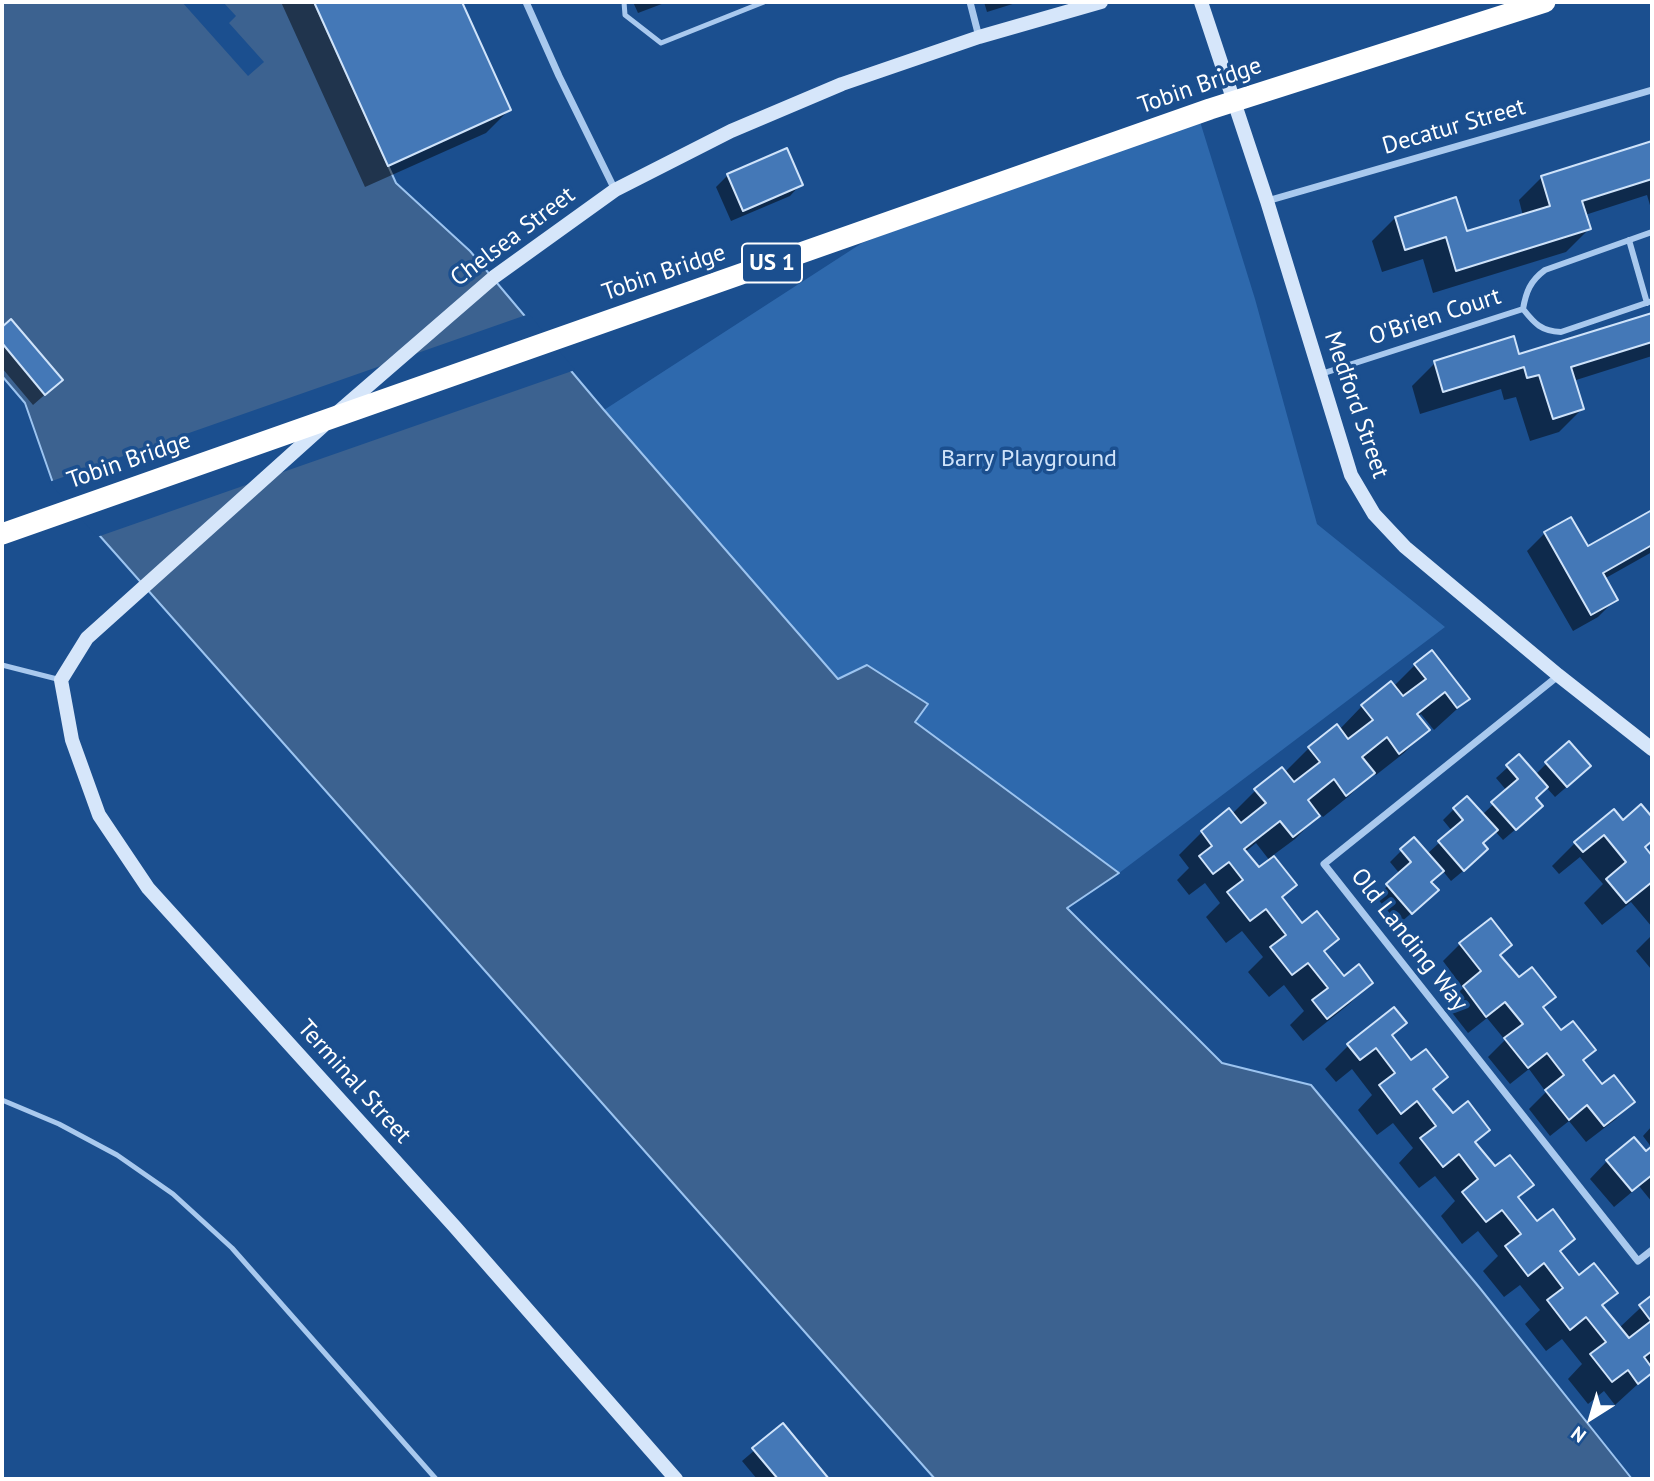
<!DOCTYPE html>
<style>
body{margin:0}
#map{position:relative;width:1654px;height:1481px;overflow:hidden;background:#1b4f8f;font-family:"PT Sans",sans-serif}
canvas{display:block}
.frame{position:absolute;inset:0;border:4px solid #fff;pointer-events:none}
.north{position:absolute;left:1556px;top:1383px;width:70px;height:70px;-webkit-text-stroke:5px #1b4f8f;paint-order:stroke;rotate:217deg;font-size:19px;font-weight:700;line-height:28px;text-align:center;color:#fff}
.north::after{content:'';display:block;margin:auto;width:24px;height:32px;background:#fff;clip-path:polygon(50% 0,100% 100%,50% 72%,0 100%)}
</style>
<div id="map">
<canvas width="1654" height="1481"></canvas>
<div class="frame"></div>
<div class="north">N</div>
</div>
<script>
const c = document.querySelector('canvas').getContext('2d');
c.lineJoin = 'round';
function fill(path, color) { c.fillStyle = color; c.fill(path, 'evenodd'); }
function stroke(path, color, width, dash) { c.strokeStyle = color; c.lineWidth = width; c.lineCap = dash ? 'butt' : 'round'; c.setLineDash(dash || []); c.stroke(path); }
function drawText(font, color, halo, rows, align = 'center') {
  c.font = font + ' "PT Sans",sans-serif'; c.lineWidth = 7; c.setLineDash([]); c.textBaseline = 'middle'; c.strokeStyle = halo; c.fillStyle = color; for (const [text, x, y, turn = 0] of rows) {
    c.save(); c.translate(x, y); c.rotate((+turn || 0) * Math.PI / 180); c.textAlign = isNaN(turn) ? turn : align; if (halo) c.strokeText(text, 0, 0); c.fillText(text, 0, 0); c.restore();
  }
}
fill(new Path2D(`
 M1198 115 1255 299 1317 524 1445 627 1119 873 915 722 928 704 838 679 604 410 862 243Z`), '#2e69ad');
const water = new Path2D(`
 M2 2H314L396 183 470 251 604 410 838 679 867 665 928 704 915 722 1119 873 1067 908 1222 1063 1311 1085 1479 1287 1632 1479H935L53 483 25 403 2 376Z`);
fill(water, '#3c6290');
stroke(water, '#9cc4f0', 2);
fill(new Path2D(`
 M182 2H223L236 16 229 23 264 62 248 76Z
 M529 314 575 370 97 537 49 482Z`), '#1b4f8f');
fill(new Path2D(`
 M281 2H460L509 110 486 133 365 187Z
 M633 2H667L638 13Z
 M984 2H1019L987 12Z
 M1652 143V212L1647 195 1585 215 1589 229 1566 252 1433 293 1423 259 1382 272 1372 241 1395 218 1466 234 1523 216 1519 200 1542 177Z
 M728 175 801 184 790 196 731 221 716 187Z
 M1652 314V356L1573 381 1582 409 1559 432 1530 441 1516 397 1504 400 1501 389 1420 414 1412 386 1435 363 1518 356Z
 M11 322 49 391 33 405 2 368V330Z
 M1652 512V552L1604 579 1616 599 1598 617 1573 631 1527 551 1545 533 1571 519 1587 549Z
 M1415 665 1468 699 1434 730 1421 714 1417 717 1427 730 1404 753 1376 775 1373 772 1349 796 1323 817 1320 814 1295 839 1272 856 1294 885 1281 898 1302 925 1337 939 1323 952 1344 978 1371 983 1348 1005 1303 1041 1290 1025 1304 1011 1284 985 1269 997 1248 972 1263 957 1242 931 1226 943 1206 917 1220 903 1205 883 1189 895 1177 880 1189 868 1179 855 1202 832 1232 814 1256 790 1284 773 1309 748 1339 730 1362 706 1393 687ZM1256 843 1270 861 1259 870 1245 852Z
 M1519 757 1535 775 1547 763 1578 777 1555 797 1546 787 1534 799 1530 817 1503 840 1495 831 1481 844 1475 861 1451 881 1442 870 1430 882 1425 901 1399 924 1376 897 1400 874 1390 862 1401 851 1427 854 1452 831 1443 820 1454 809 1482 815 1507 791 1496 778Z
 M1641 807 1652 820V841L1644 849 1652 858V927L1631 902 1602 925 1584 903 1603 884 1580 857 1559 874 1552 866 1575 843 1622 822Z
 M1652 935V968L1651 969 1636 951Z
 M1460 944 1499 956 1518 980 1553 997 1542 1008 1582 1061 1602 1087 1633 1101 1616 1119 1586 1142 1569 1121 1550 1136 1529 1109 1546 1092 1529 1069 1510 1084 1488 1057 1505 1040 1487 1018 1468 1033 1446 1005 1463 988 1443 961Z
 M1394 1010 1405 1023 1391 1037 1411 1063 1446 1076 1432 1090 1452 1116 1488 1130 1474 1143 1494 1169 1531 1185 1518 1199 1537 1224 1573 1238 1559 1252 1579 1277 1615 1293 1602 1306 1619 1328 1652 1297V1375L1651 1372 1615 1405 1604 1391 1588 1404 1568 1379 1582 1364 1562 1339 1546 1351 1525 1324 1540 1310 1520 1285 1504 1297 1483 1271 1498 1256 1478 1231 1462 1244 1441 1216 1455 1201 1435 1176 1419 1188 1399 1163 1413 1148 1393 1123 1377 1135 1358 1110 1372 1095 1352 1069 1336 1082 1325 1069 1348 1046Z
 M1652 1126V1148L1643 1136Z
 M1652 1148V1202L1639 1186 1614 1207 1590 1179 1607 1161 1645 1154Z
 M783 1426 827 1479H757L742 1461Z`), '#0007');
const building = new Path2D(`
 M314 2H462L511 110 388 166Z
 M1652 141V179L1582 201 1591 229 1456 271 1446 237 1405 250 1395 217 1456 197 1467 231 1550 206 1541 176Z
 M787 148 803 185 743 211 727 174Z
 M1652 313V342L1571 367 1584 409 1553 419 1539 375 1527 378 1524 367 1443 392 1434 361 1514 336 1519 354Z
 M11 319 63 380 45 395 2 343V327Z
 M1652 510V545L1603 573 1618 600 1591 615 1544 532 1571 517 1588 546Z
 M1432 650 1470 699 1457 708 1445 692 1417 714 1430 730 1399 754 1387 737 1362 757 1375 773 1346 796 1334 779 1308 800 1320 816 1293 837 1280 821 1244 849 1259 867 1274 856 1297 885 1282 897 1302 923 1317 911 1339 939 1324 951 1344 976 1359 964 1373 983 1327 1019 1312 1000 1328 988 1308 963 1292 975 1270 947 1286 935 1266 909 1250 921 1227 892 1243 880 1229 862 1213 874 1199 856 1212 846 1201 831 1229 808 1241 823 1266 803 1254 789 1282 767 1294 782 1320 762 1308 747 1337 724 1348 739 1373 720 1361 705 1391 681 1403 696 1426 679 1414 664Z
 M1569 741 1591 766 1567 787 1545 762Z
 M1519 754 1548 787 1536 798 1543 806 1516 830 1491 802 1518 779 1506 765Z
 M1467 796 1498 830 1483 843 1488 849 1464 871 1438 841 1463 820 1453 808Z
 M1641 804 1652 817V841L1645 847 1652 856V882L1626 903 1606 879 1626 862 1604 835 1583 852 1574 842 1614 809 1623 820Z
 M1414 837 1444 871 1431 882 1439 890 1412 914 1386 884 1411 862 1400 849Z
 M1491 918 1512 945 1500 955 1519 977 1532 967 1556 997 1543 1007 1561 1030 1573 1021 1596 1050 1583 1060 1602 1084 1614 1075 1635 1102 1604 1126 1587 1105 1569 1120 1545 1090 1564 1075 1547 1053 1528 1068 1504 1038 1523 1024 1505 1002 1486 1017 1463 986 1481 971 1459 943Z
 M1394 1007 1407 1023 1392 1035 1411 1060 1426 1049 1448 1077 1433 1089 1453 1113 1468 1101 1490 1130 1475 1142 1495 1166 1510 1155 1534 1185 1518 1197 1537 1221 1553 1209 1575 1239 1560 1251 1579 1275 1594 1263 1618 1293 1602 1305 1629 1338 1651 1321 1639 1305 1652 1295V1351L1644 1357 1652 1368V1373L1638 1384 1628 1370 1612 1382 1590 1354 1606 1342 1586 1317 1570 1330 1547 1300 1563 1288 1544 1263 1528 1276 1505 1246 1521 1234 1502 1210 1486 1222 1462 1192 1478 1179 1459 1154 1443 1167 1420 1138 1436 1126 1417 1101 1401 1114 1379 1085 1395 1073 1376 1048 1360 1060 1347 1044Z
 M1634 1137 1646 1151 1652 1146V1175L1632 1191 1606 1160Z
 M783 1423 829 1479H778L752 1448Z`);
fill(building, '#4478b7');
stroke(building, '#cfe3fa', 2);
stroke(new Path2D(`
 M624 2 625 15 661 43 764 2
 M2 665 61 680
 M2 1100 59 1124 117 1155 173 1194 232 1248 436 1479`), '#a9c9ee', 5);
stroke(new Path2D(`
 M1629 240 1647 303
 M1523 309C1526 292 1530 281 1545 270L1652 232
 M1523 309C1535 324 1541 331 1561 332L1652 301
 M1321 374 1523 309`), '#a9c9ee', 6);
stroke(new Path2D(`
 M526 2 559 76 615 190
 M970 2 979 37
 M1267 201 1652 90
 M1558 676 1324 864 1638 1261 1652 1250`), '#a9c9ee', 7);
stroke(new Path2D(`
 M1201 2 1267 201 1351 475 1374 514 1405 547 1558 675 1652 749
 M338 412 494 277 615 190 731 131 842 84 979 37 1101 2
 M323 426 87 638 61 680 72 740 99 815 148 888 455 1227 676 1479`), '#d6e6fa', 14);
stroke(new Path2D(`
 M2 534 1210 109 1545 2`), '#fff', 21);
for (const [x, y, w] of [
 [772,263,60]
]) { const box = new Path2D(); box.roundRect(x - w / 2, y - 19.5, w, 39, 5); c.fillStyle = '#1b4f8f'; c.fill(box); stroke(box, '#fff', 2); }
drawText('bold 23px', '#fff', null, [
 ["US 1",772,263]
]);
drawText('24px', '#fff', '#1b4f8f', [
 ["Tobin Bridge",1200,86,-19],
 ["Decatur Street",1454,127,-16],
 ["Chelsea Street",513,237,-37],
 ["Tobin Bridge",664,273,-19],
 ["O'Brien Court",1435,317,-18],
 ["Medford Street",1356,405,71],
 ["Tobin Bridge",129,461,-19],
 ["Old Landing Way",1409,940,52],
 ["Terminal Street",354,1082,48]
]);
drawText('24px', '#cfe3fa', '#1b4f8f', [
 ["Barry Playground",1029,459]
]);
</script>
